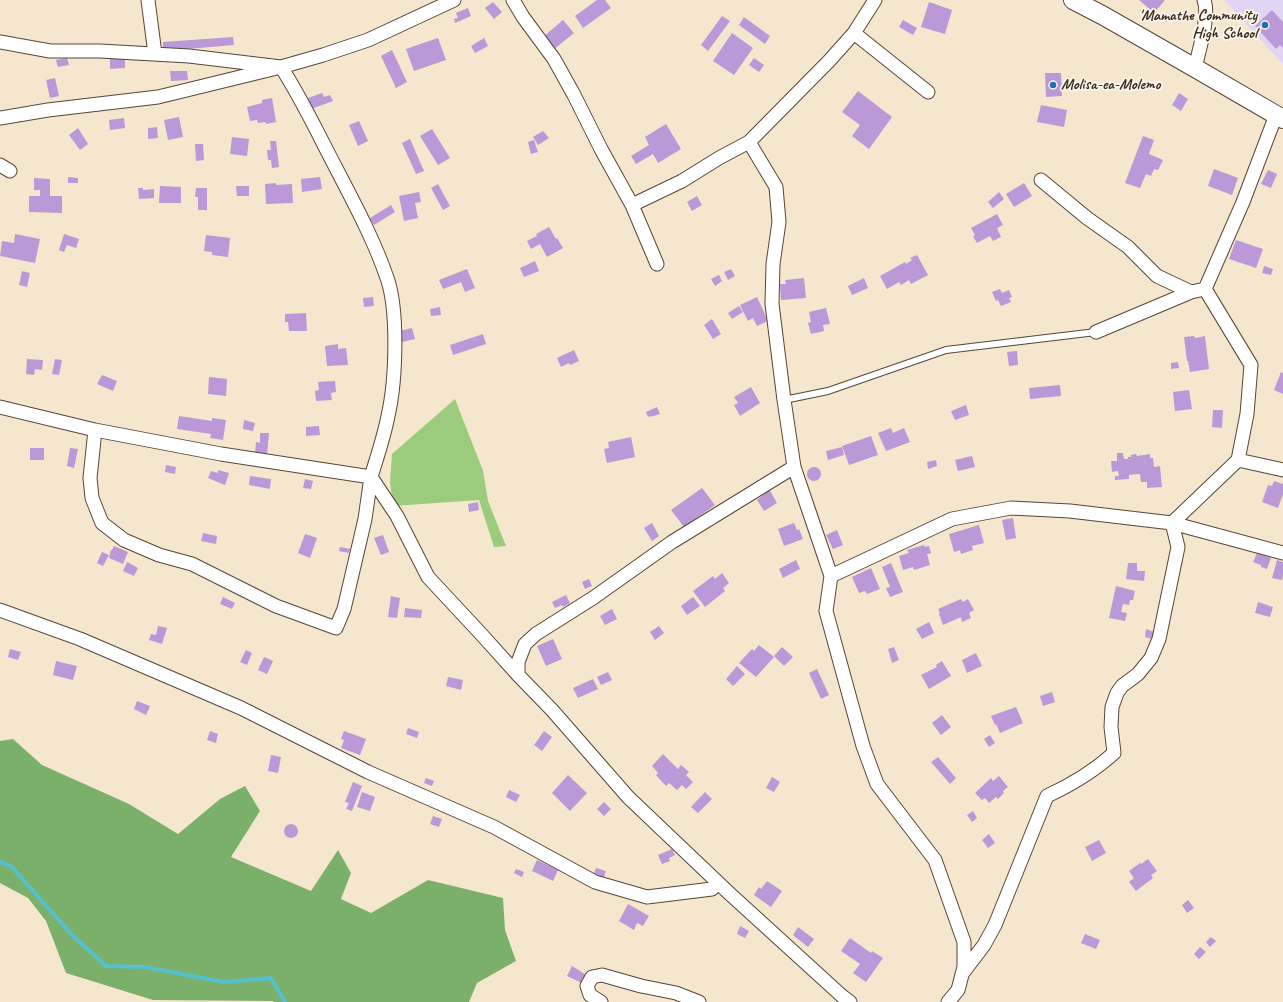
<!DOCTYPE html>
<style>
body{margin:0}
canvas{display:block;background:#f4e7cd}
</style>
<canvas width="1283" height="1002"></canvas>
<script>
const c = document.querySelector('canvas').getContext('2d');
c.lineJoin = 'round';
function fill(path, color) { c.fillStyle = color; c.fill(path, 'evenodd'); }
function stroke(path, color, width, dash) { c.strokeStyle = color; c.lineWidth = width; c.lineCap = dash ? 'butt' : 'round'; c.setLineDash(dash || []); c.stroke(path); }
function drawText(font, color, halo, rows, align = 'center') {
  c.font = font + ' Caveat,sans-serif'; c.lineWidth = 3.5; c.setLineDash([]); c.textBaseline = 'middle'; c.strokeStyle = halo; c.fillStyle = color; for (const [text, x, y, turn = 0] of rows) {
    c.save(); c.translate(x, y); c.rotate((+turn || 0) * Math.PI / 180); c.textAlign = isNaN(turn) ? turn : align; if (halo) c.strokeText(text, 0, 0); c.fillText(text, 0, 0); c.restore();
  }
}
fill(new Path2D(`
 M1224 0H1283V64L1269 49Z`), '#e2d4f3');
fill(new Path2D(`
 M455 399 483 471 488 501 506 546 494 547 479 500 393 506 390 482 392 454Z`), '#9acc7b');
fill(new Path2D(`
 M13 739 42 765 129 804 178 834 220 799 245 786 260 811 231 857 311 891 338 850 351 873 341 899 371 913 428 880 503 898 505 930 516 961 477 983 469 1002H274L273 1001 153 1000 66 973 46 921 28 898 0 883V741Z`), '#7bb06b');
stroke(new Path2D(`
 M0 862 11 866 72 935 106 966 145 967 224 982 271 978 285 1002`), '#55c0d0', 4);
fill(new Path2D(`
 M597 0H605L611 8 583 28 575 16Z
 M1139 0H1165L1154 13Z
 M493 2 502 12 494 19 485 8Z
 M929 2 952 10 945 34 921 27Z
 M468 8 471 16 455 23 454 19 458 18 456 13Z
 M1272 10 1283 22V48L1280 45 1276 49 1255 26Z
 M722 16 730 21 708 51 701 45Z
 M744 17 770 36 765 44 739 25Z
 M563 20 574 33 553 50 543 37Z
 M903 20 917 28 913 35 899 27Z
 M732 33 753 48 734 75 713 61Z
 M233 37 234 45 163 51V42Z
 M438 38 446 60 414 71 406 49Z
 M484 38 488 46 475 53 471 46Z
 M392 50 407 82 396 88 381 56Z
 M67 58 69 65 58 67 56 60Z
 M110 58H125V68L110 69Z
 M754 58 764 65 759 72 749 65Z
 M170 71H187L188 80 171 81Z
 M1045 73H1061L1062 96 1046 97Z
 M55 78 59 96 50 98 46 80Z
 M858 91 892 117 869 149 852 136 860 125 842 112Z
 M322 93 324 97 330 95 333 101 311 109 308 98Z
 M1179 93 1188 99 1181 111 1172 105Z
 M272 98 276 122 266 124 265 122 258 123 257 120 250 121 247 107 262 103V100Z
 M1041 105 1067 110 1064 127 1037 122Z
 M179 117 183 137 168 140 164 120Z
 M124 118 125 128 110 130 109 120Z
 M359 121 368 141 358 146 349 125Z
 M666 124 681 149 658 163 653 154 636 164 631 156 649 145 645 137Z
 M157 127 158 138 148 139V128Z
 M78 128 88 144 80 150 69 135Z
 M432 129 450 158 438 165 420 136Z
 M543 131 549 138 538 145 533 137Z
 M1143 136 1154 140 1149 154 1163 160 1158 170 1154 169 1151 176 1146 174 1140 188 1125 183Z
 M232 137 249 139 247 156 230 154Z
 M410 139 424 171 416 174 402 143Z
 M534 140 538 152 531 154 528 142Z
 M270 141H276L279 167 272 168 271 160H268L267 150H271Z
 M195 144H203L204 160 196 161Z
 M1214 169 1238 178 1232 195 1208 186Z
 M1268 170 1277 174 1271 188 1261 184Z
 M68 177 78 178V183H68Z
 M320 177 322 189 302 192 301 179Z
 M34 178 50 179V196H62V213L29 212V196H40V190H34Z
 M276 183V185L292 184 293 203 266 204 265 184Z
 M1024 183 1032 196 1014 207 1006 194Z
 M438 184 450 206 443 210 431 188Z
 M160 186 181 187V203H159Z
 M236 186H249V196H237Z
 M138 188H143V190L154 189V198L139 199Z
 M196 188H207V210H198V197H195Z
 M419 192 421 202 415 203 418 218 404 221 399 196Z
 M999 192 1004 199 993 208 988 202Z
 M697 196 702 205 692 211 687 202Z
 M391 205 395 212 374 225 370 218Z
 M997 214 1003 225 997 228 1001 237 993 241 990 236 977 243 973 236 975 235 971 228Z
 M549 227 556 239 557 238 563 248 547 257 540 244 531 249 527 241 537 236 536 234Z
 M15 234 40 239 35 263 0 256 2 241 14 243Z
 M64 234 79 239 76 248 67 245 64 252 59 250Z
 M206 235 230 238 228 257 212 255V252L204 251Z
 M1236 240 1263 249 1256 268 1229 259Z
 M917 255 928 275 911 284 909 280 901 285 899 282 887 289 880 276 905 262 906 264 912 260 910 258Z
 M535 261 539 271 524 277 520 268Z
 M1264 266 1273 269 1271 275 1262 273Z
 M467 269 475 288 465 292 461 282 443 289 439 280Z
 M731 269 735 276 728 280 724 272Z
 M22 271 30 273 27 287 19 285Z
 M719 275 722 281 715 286 711 279Z
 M804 278 806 298 781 300 780 284H786L785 280Z
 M864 278 868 288 852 295 848 286Z
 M1000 289 1002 293 1009 290 1012 297 1009 298 1011 302 1001 306 998 300 996 301 992 292Z
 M373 297 374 306 364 307 363 298Z
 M757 297 768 321 757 326 753 318 748 321 740 305Z
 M739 306 743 312 732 319 728 313Z
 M440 307 441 315 431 316 430 309Z
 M826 308 830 324 823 325 824 331 811 334 808 323 811 322 809 312Z
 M306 313 307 331H289L288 322H285V314Z
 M712 319 721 334 713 339 704 325Z
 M412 328 415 339 402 342 399 331Z
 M483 334 486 344 453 355 450 345Z
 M1194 336 1195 338 1205 336 1209 369 1190 372 1188 361H1187L1184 337Z
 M338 344V349L346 348 348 365 327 366 325 346Z
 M574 350 579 361 570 365 569 363 561 367 557 358Z
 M1017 351 1018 365 1009 366 1007 352Z
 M27 359 43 360 42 370 35 369 34 375 26 374Z
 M55 359 62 360 59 375 52 374Z
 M1178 362 1179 368 1171 369V363Z
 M1281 372 1283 373V394L1274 390Z
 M102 375 117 381 113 391 97 384Z
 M209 377 227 379 226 396 208 394Z
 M335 381 336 392 331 393 332 400 316 401 315 391 319 390 318 382Z
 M1060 385 1061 396 1030 399 1029 388Z
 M751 387 760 403 740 416 734 405 738 403 734 397Z
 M1189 390 1192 409 1175 411 1173 392Z
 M966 405 969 415 955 420 951 411Z
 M657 407 660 414 650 417V416L648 417 646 412Z
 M1213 410H1223L1222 428 1212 427Z
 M179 416 212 421V418L226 420 223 440 210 438 211 434 177 429Z
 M244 420 255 423 253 431 243 429Z
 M319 426 320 435 306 436V427Z
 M891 428 893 433 904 428 910 442 886 451 878 433Z
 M260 433H269L267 455 255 454 256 442 260 443Z
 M871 436 878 455 849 465 842 446Z
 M631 437 635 457 607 463 604 449 609 448 608 442Z
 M842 447 844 455 828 460 826 451Z
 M30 448H44V460H30Z
 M70 448 78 449 74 468 67 466Z
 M1117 453H1123L1124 459H1128V457H1131V455L1136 454 1137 456 1150 454V458H1153L1154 467 1160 466 1162 487 1147 488V482H1141L1140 474 1129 475V479L1115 480V476H1119L1118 471 1112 472 1111 461H1117Z
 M972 456 975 467 958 471 955 460Z
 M936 460 937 466 928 469 927 462Z
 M166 465 176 467 175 474 165 472Z
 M807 474a7 7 0 1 1 14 0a7 7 0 1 1-14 0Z
 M218 470 229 473 225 485 208 478 211 471 218 473Z
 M250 476 271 479 270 489 249 485Z
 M305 479 313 481 311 489 303 488Z
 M1274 481 1283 484V494L1278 508 1262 502 1268 485 1272 486Z
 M702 488 715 505 684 527 671 510Z
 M769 489 777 503 764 511 757 500 763 495 762 494Z
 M478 502 479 510 469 512 468 504Z
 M1013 518 1016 538 1006 540 1002 520Z
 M652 523 659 536 652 541 644 528Z
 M794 523 797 530 799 529 803 539 784 546 778 529Z
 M979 525 984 543 972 546 973 550 961 554 960 550 954 552 949 534Z
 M837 530 843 545 833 549 826 535Z
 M203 533 217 536 216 544 201 541Z
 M305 534 317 538 310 558 298 553Z
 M383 535 389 552 381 555 374 538Z
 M924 545 925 547 929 546 931 553 927 554 930 565 914 570 913 567 903 570 899 556 909 553 907 550Z
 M114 546 128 552 123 564 109 558 111 550H112Z
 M340 547 350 549 349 553 339 551Z
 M102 552 109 555 103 566 97 563Z
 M1257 553 1271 558 1267 569 1261 567V565L1253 562Z
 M796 560 800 569 783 578 779 569Z
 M1277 560 1283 562V575L1282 580 1272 578Z
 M127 562 138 568 134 576 123 571Z
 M891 563 903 592 890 597 886 588 890 587 882 567Z
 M1128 563H1137V571H1145L1144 581 1126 579Z
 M871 568 880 589 867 594 865 591 859 593 852 577Z
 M722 573 729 583 723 588 725 591 705 607 693 591 713 576 715 579Z
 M589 579 592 586 585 589 582 582Z
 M1116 586 1135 591 1133 600H1130L1129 605 1123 604 1121 612 1127 613 1125 621 1109 618Z
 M566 595 570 603 563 607 562 605 555 608 552 602Z
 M391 596 400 598 397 618 388 617Z
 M223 597 235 603 232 609 220 604Z
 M693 597 700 606 687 615 681 606Z
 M961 599 963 602 968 599 974 610 969 613 971 618 962 622 961 617 943 625 939 614 940 613 938 609Z
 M1258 602 1273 607 1270 617 1255 613Z
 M405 608 422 610 421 618 404 617Z
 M612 609 617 619 605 625 600 616Z
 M929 622 934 633 922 639 916 629Z
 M158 626 167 628 162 644 149 640 151 634 156 635Z
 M659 626 664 633 655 640 650 632Z
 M1146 629 1154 632 1152 639 1145 637Z
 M553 639 562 659 546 666 537 646Z
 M759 645 774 657 756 677 739 663 752 649 754 651Z
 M782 647 793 657 784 666 774 656Z
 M894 647 899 660 892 663 888 649Z
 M10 649 21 652 18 660 8 657Z
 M246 650 252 653 247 665 240 662Z
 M976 653 982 666 967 673 962 660Z
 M264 657 273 661 267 674 258 670Z
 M56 661 77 666 73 680 53 675Z
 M942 661 951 676 929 689 921 675 937 667 936 665Z
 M737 666 745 674 733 686 726 679Z
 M817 669 829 695 821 699 809 673Z
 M608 672 612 680 601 685 597 677Z
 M448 677 463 680 461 690 446 686Z
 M593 679 598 689 578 698 573 688Z
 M1052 692 1055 702 1043 706 1040 696Z
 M137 701 150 706 146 715 134 709Z
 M1016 707 1023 723 1000 733 996 724 995 725 991 716Z
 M942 715 951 727 941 735 932 723Z
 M408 728 419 732 417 738 406 734Z
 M210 731 218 734 216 743 207 740Z
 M344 731 366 739 360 755 341 748 344 740 341 739Z
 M544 731 552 737 542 751 534 745Z
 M990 735 995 743 989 747 984 739Z
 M663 754 678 769 681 765 689 772 686 775 693 782 686 789 682 785 677 790 669 783 666 786 656 775 658 773 652 766Z
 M271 755 281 757 278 773 268 771Z
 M938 757 956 778 950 784 931 762Z
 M568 775 587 793 570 811 552 793Z
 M999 776 1008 787 1003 791 1004 793 998 799 996 797 989 803 985 798 982 800 975 793 991 778 993 781Z
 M772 777 780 782 774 792 766 788Z
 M426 778 434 781 432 786 424 783Z
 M353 782 362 786 352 811 346 809 349 803 345 802Z
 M509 790 520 795 516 802 506 797Z
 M362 792 375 797 370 811 357 807Z
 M705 792 712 799 698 813 691 807Z
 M604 802 611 809 604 816 597 809Z
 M973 811 977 818 972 822 967 815Z
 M433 816 442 819 439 827 430 824Z
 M284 831a7 7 0 1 1 14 0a7 7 0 1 1-14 0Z
 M989 834 995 843 988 848 982 840Z
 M1099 840 1106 853 1092 861 1085 847Z
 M672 849 675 855 669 858 670 861 662 864 658 855Z
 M1148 859 1157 871 1151 875 1153 878 1136 891 1129 882 1134 878 1129 871 1140 863 1141 864Z
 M537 860 558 870 553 881 532 871Z
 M596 868 606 871 603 880 593 877Z
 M516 869 524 872 522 877 514 873Z
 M767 881 782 891 771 907 754 895 759 887 761 889Z
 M1188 900 1194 908 1187 913 1182 905Z
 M628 904 649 916 643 926 637 923 634 930 619 921Z
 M740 926 749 931 745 938 737 934Z
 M798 927 814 939 808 947 793 935Z
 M1085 934 1100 940 1096 949 1081 943Z
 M1211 937 1216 941 1210 947 1206 942Z
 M850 938 871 953 872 951 883 958 866 982 853 973 860 964 841 951Z
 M1200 947 1206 952 1199 959 1194 954Z
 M572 966 588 976 584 984 567 976Z`), '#bb99d8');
const lane = new Path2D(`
 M784 400 828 391 946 350 1096 332`);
const street = new Path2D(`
 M148 0 155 54
 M513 0 523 17 554 59 574 95 601 149 632 205 657 264
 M854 33 928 92
 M0 42 50 51H100L189 56 281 67C302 99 318 134 336 168 354 203 373 238 386 275 399 308 396 381 388 416 384 437 377 457 371 477L397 516 428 577 482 635 518 675 552 710 628 797 730 894 842 996 850 1002
 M1195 68C1199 50 1210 16 1204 0
 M0 118 48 110 158 97 281 67 323 55 368 40 454 0
 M749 142 776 187 779 222 773 264 772 304 784 400 794 467 831 576
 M0 165 10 171
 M1041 180 1087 218 1128 247 1157 276 1191 292
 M632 205 682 181 719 158 749 142 829 61 854 33 875 0
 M1096 332 1191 292 1205 289 1243 202 1276 115
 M0 407 95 430 221 454 371 477 365 519 344 609 336 628 276 606 192 564 159 555 124 540 102 523 92 498 90 478 95 430
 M1238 460 1283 470
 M0 610 80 639 241 708 368 772 494 827 595 882 647 897 712 889 718 883
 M518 675V662L525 644 536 634 593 598 672 542 794 467
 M962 974 984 945 995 925 1047 796C1073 784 1093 772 1114 753L1111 727 1112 707 1117 693 1122 686 1138 674 1151 658 1159 639 1178 547 1172 523 1238 460 1247 414 1251 365 1205 289
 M601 1002 590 995 587 986 592 977 602 975 641 986 676 993 699 1002
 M948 1002 958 990 964 967V942L935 860 877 784 863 746 826 611 831 576 952 519 1011 508 1070 511 1172 523 1283 553`);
const secondary = new Path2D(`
 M1073 0 1102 15 1195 68 1283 119`);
stroke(lane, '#574638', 8);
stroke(street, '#574638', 15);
stroke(secondary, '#574638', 20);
stroke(lane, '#fff', 6);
stroke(street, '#fff', 13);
stroke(secondary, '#fff', 18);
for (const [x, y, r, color] of [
 [1265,25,4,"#1f6fb2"],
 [1053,85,4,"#1f6fb2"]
]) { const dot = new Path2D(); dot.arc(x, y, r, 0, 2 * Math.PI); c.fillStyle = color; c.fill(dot); stroke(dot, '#fbf7ec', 1.5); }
drawText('bold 16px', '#3b2a1e', '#fbf7ec', [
 ["'Mamathe Community",1257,16],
 ["High School",1257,34],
 ["Molisa-ea-Molemo",1061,85,"left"]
], 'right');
</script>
